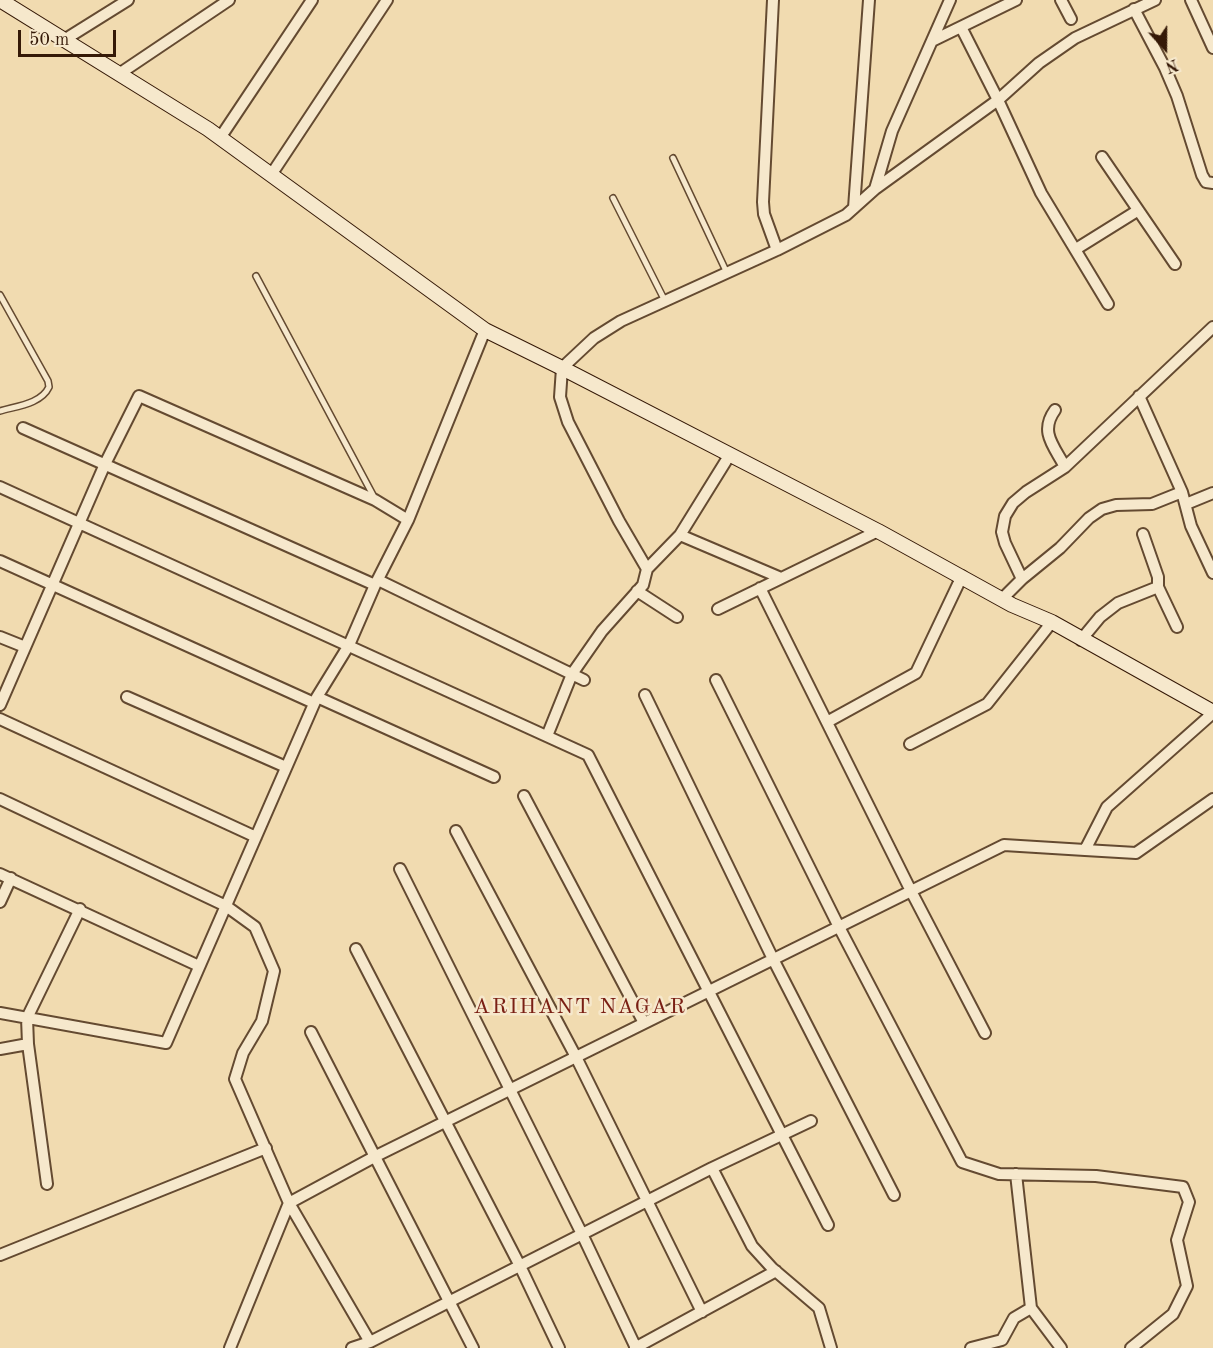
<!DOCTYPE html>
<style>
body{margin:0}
#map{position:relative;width:1213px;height:1348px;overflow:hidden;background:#f1dbb0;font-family:"Old Standard TT",serif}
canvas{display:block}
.north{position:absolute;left:1135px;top:18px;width:60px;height:60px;-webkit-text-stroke:4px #f6e8cc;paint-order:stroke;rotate:159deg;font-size:16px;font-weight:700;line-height:24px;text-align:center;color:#351907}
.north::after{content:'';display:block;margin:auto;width:21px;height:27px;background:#351907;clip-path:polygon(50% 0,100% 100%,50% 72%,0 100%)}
.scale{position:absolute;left:18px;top:30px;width:98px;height:27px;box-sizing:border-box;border:3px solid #351907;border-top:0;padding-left:8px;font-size:18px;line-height:21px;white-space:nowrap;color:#351907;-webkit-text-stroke:4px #f6e8cc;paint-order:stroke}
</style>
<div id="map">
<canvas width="1213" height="1348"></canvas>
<div class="north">N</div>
<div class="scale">50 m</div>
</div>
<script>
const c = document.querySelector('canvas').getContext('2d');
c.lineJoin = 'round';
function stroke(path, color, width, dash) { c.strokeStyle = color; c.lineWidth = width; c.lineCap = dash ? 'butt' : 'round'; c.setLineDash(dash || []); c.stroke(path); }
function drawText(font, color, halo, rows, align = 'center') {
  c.font = font + ' "Old Standard TT",serif'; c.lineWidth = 5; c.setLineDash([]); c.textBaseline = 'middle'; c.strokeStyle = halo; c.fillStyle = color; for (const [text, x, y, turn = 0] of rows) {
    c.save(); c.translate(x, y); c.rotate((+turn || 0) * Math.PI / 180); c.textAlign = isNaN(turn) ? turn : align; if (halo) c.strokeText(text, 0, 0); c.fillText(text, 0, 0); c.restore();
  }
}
const lane = new Path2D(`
 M673 158 727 273
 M613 198 665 301
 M256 276 374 497
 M0 295 48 381 49 387C41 404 17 406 0 411`);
const street = new Path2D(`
 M773 0 763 202 764 214 777 250
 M1061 0 1071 19
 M1191 0 1213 48
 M1134 9 1165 68 1177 96 1202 175 1206 182 1213 183
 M961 27 998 100 1041 193 1108 304
 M64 40 128 0
 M932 41 1016 0
 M119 74 229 0
 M220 138 312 0
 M1102 157 1175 264
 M271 175 387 0
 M875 189 892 131 950 0
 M854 208 869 0
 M1076 249 1137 211
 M1139 396 1182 492 1191 526 1213 573
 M1055 410C1039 432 1054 446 1065 467
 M23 428 375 585
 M0 487 588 755 828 1225
 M1186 504 1213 493
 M1143 534 1158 577V587L1177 627
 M680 535 781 578
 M0 561 314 703
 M647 569 619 521 568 422 560 397 562 368 594 338 621 321 777 250 846 215 875 189 998 100 1039 63 1075 38 1155 0
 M1022 579 1005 543 1002 532 1005 516 1013 503 1026 492 1065 467 1213 327
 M378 580 584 680
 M760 588 911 891 985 1033
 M637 591 677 617
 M1002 599 1022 579 1060 548 1089 518 1102 509 1116 505 1152 504 1182 492
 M718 609 878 531
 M0 637 25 647
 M1081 640 1100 617 1118 603 1158 587
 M716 680 839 927 962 1162 999 1174 1096 1176 1183 1187 1189 1202 1177 1240 1187 1286 1173 1314 1131 1348
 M645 695 773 959 894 1195
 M127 697 286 767
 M317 697 494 777
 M0 705 105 464 139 396 375 500 408 520
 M0 719 256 837
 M827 722 916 673 962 576
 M547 736 572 674 602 631 643 585 647 569 680 535 729 456
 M910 744 987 704 1052 622
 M524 796 644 1023
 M0 799 226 906 255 927 274 971 262 1021 243 1053 235 1079 289 1203 370 1342
 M456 831 576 1057 702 1312
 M1085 850 1136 853 1213 799
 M400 869 582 1234 636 1348
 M0 874 199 966
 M0 902 11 878
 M356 949 520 1266 559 1348
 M0 1013 166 1043 317 697 349 645 375 585 408 520 485 330
 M311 1032 473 1348
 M0 1049 28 1044
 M712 1168 752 1246 772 1268 819 1308 831 1348
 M1016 1174 1031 1308 1061 1348
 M47 1184 28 1044 27 1018 80 909
 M0 1255 266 1148
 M230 1348 289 1203 376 1156 1004 845 1085 850 1107 807 1213 713
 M352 1348 370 1342 712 1168 811 1121
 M635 1348 776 1271
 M971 1348 1002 1340 1014 1318 1031 1308`);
const secondary = new Path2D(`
 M0 0 208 129 485 330 562 368 878 531 1012 605 1052 622 1213 712`);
stroke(lane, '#644a31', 8);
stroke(street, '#644a31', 14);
stroke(secondary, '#351907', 16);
stroke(lane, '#f6e8cc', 5);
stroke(street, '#f6e8cc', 10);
stroke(secondary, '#f6e8cc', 14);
c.letterSpacing = '1.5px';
drawText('22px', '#7a1f14', '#f6e8cc', [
 ["ARIHANT NAGAR",580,1007]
]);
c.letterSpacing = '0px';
</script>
